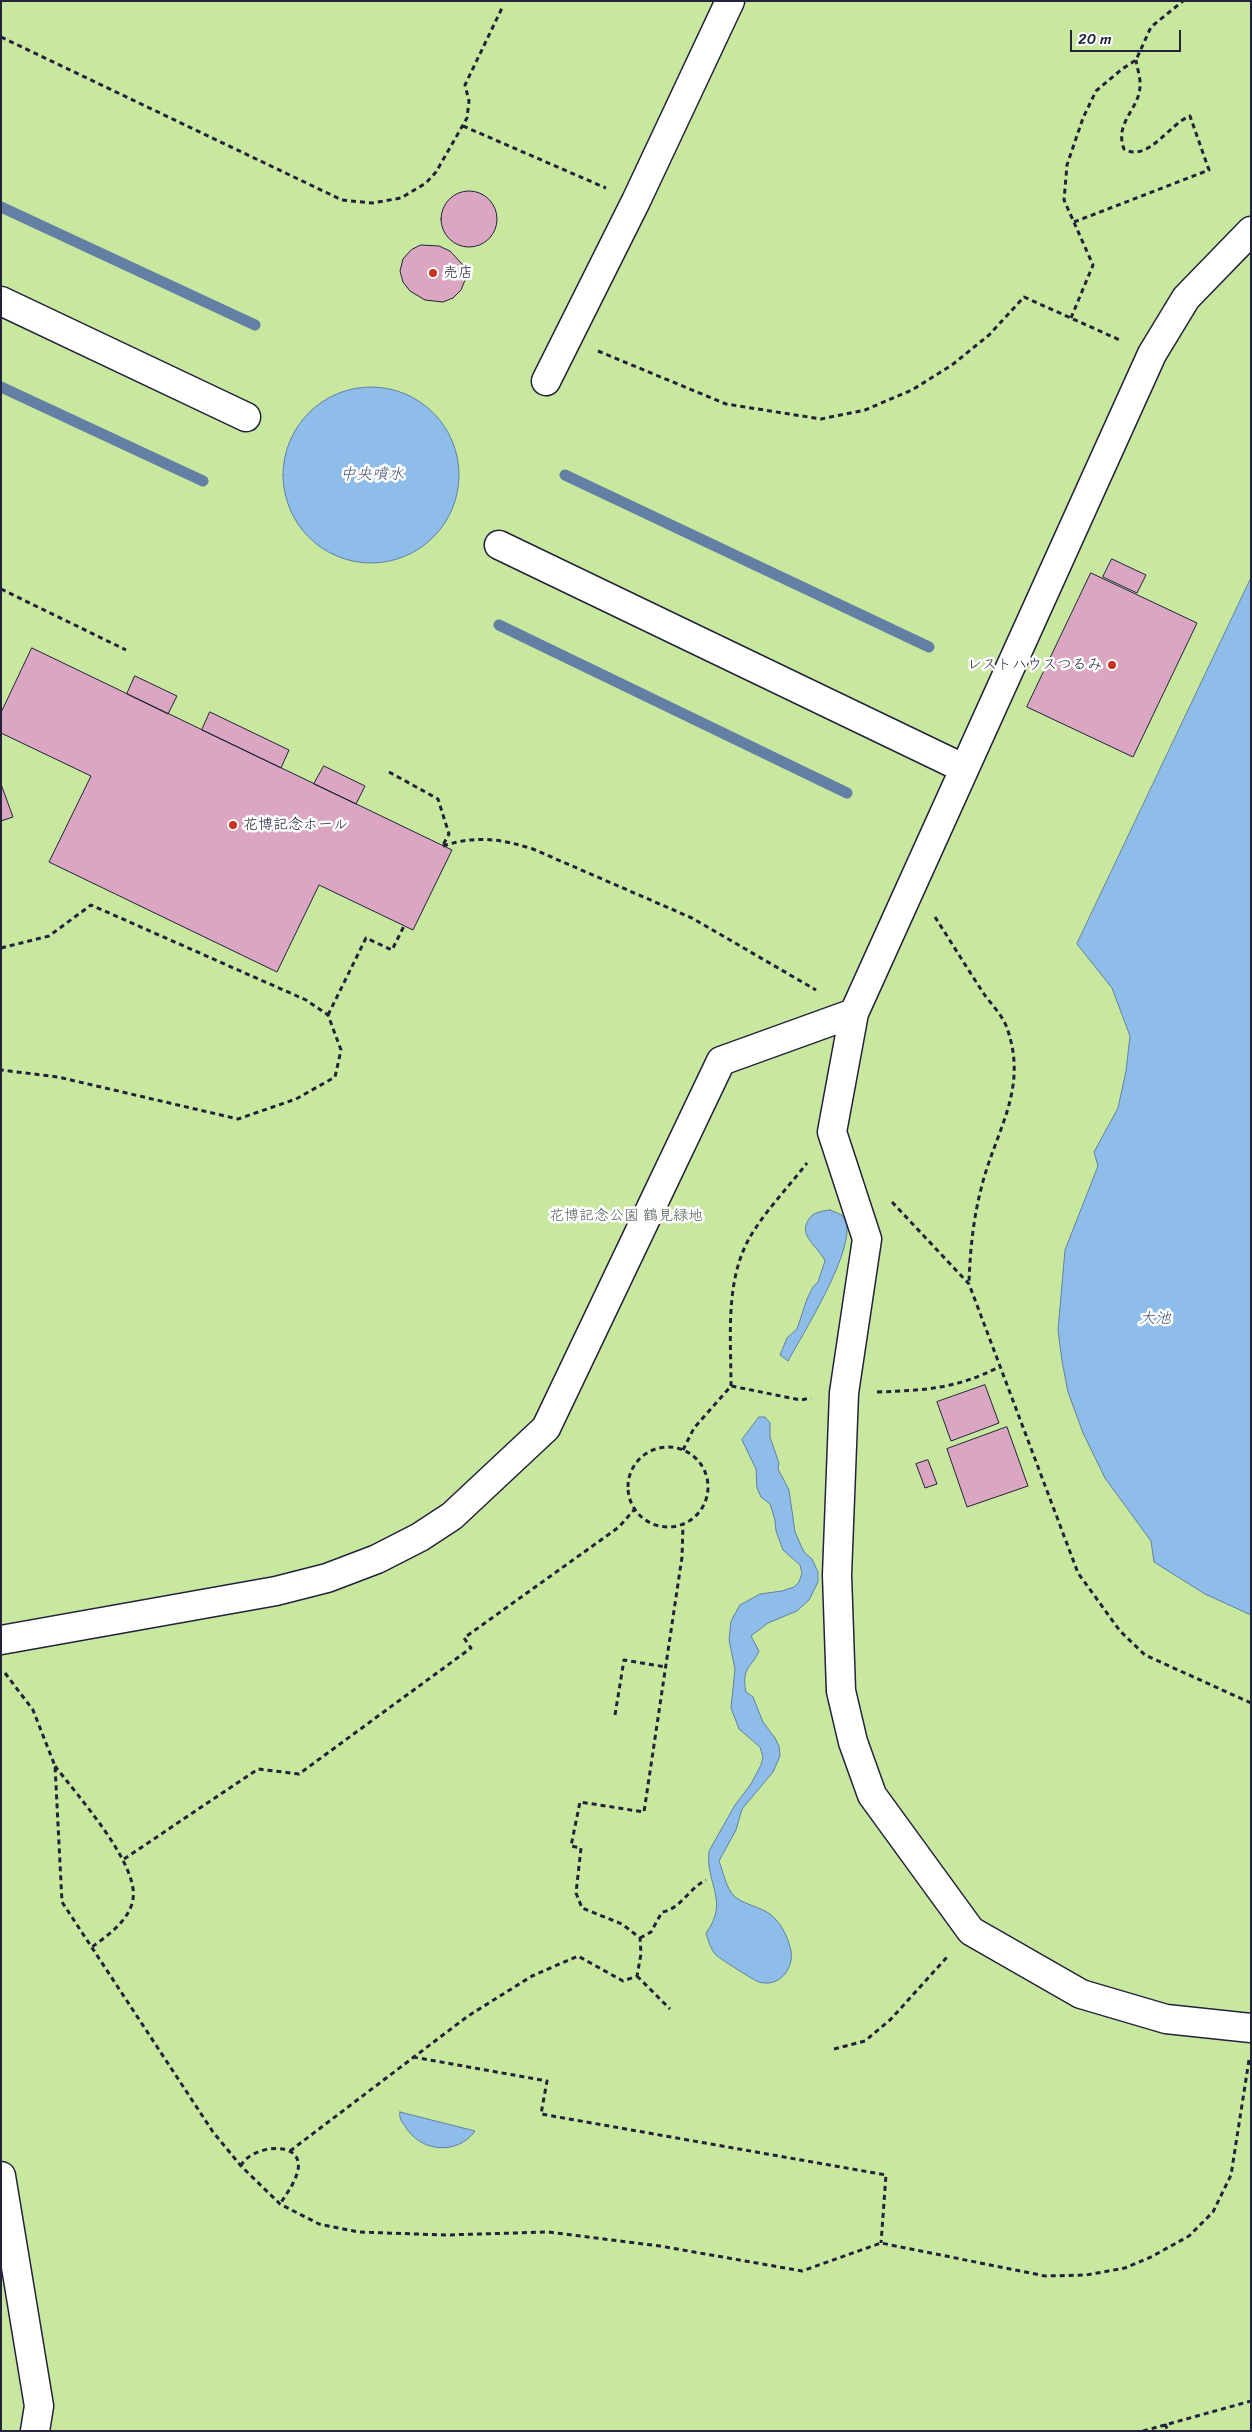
<!DOCTYPE html>
<meta charset="utf-8">
<style>
body{margin:0}
#map{position:relative;width:1252px;height:2432px;overflow:hidden;background:#fff;font-family:Sriracha,sans-serif}
canvas{display:block}
.frame{position:absolute;inset:0;border:2px solid #22223b;pointer-events:none}
.scale{position:absolute;left:1070px;top:30px;width:111px;height:22px;box-sizing:border-box;border:2px solid #22223b;border-top:0;padding-left:6px;font-size:15px;line-height:18px;white-space:nowrap;color:#22223b;-webkit-text-stroke:4px #fff;paint-order:stroke}
</style>
<div id="map">
<canvas width="1252" height="2432"></canvas>
<div class="frame"></div>
<div class="scale">20 m</div>
</div>
<script>
const c = document.querySelector('canvas').getContext('2d');
c.lineJoin = 'round';
function fill(path, color) { c.fillStyle = color; c.fill(path, 'evenodd'); }
function stroke(path, color, width, dash) { c.strokeStyle = color; c.lineWidth = width; c.lineCap = dash ? 'butt' : 'round'; c.setLineDash(dash || []); c.stroke(path); }
function drawText(font, color, halo, rows, align = 'center') {
  c.font = font + ' Sriracha,"Klee One",sans-serif'; c.lineWidth = 5; c.setLineDash([]); c.textBaseline = 'middle'; c.strokeStyle = halo; c.fillStyle = color; for (const [text, x, y, turn = 0] of rows) {
    c.save(); c.translate(x, y); c.rotate((+turn || 0) * Math.PI / 180); c.textAlign = isNaN(turn) ? turn : align; if (halo) c.strokeText(text, 0, 0); c.fillText(text, 0, 0); c.restore();
  }
}
fill(new Path2D(`
 M1 1H1251V2431H1Z`), '#c8e8a0');
const water = new Path2D(`
 M283 475a88 88 0 1 1 176 0a88 88 0 1 1-176 0Z
 M1251 578V1615L1205 1594 1154 1562 1151 1541 1105 1478 1083 1433 1068 1392 1062 1361 1058 1330 1065 1250 1098 1166 1094 1152 1118 1108 1126 1071 1130 1036 1112 988 1077 944Z
 M830 1210 842 1215C844 1218 846 1222 847 1226 850 1258 804 1332 788 1361L780 1355 787 1338 797 1329 807 1299 813 1287 818 1282 825 1261C819 1247 797 1236 809 1219 813 1212 823 1211 830 1210Z
 M759 1417H765L770 1423V1437L779 1463 778 1469 789 1490 795 1532 804 1552 812 1559 818 1572V1582L809 1600 797 1611 768 1623 751 1636 759 1651C752 1668 741 1666 746 1692L753 1697 763 1722 775 1738 779 1746 780 1756 773 1772 742 1809 736 1830 719 1861C723 1871 726 1888 734 1896 742 1903 755 1906 765 1911 779 1918 788 1936 791 1951 794 1969 779 1988 759 1982 755 1981 717 1957 715 1954 710 1948 708 1939 706 1933 730 1901 705 1883 709 1851L735 1805 751 1784 761 1765 763 1757 760 1747 739 1729 731 1708 735 1669 729 1640 731 1621 740 1605 760 1594 782 1591 794 1587 799 1582 802 1573 800 1565 783 1550 776 1531 775 1520 770 1504 761 1497 757 1488 756 1469 742 1440Z
 M400 2112 475 2131C457 2156 420 2152 405 2126 401 2121 399 2118 400 2112Z`);
fill(water, '#8fbde9');
stroke(water, '#637fa3', 1);
stroke(new Path2D(`
 M1 207 255 325
 M1 387 203 481
 M565 475 929 647
 M499 625 847 793`), '#637fa3', 11);
const building = new Path2D(`
 M441 219a28 28 0 1 1 56 0a28 28 0 1 1-56 0Z
 M421 245 439 246 450 251 462 264 465 280 461 290 453 298 443 302 425 300 410 291 403 282 400 271 403 259 411 250Z
 M1112 559 1146 575 1137 593 1103 577Z
 M1091 573 1197 623 1133 757 1027 707Z
 M32 648 452 850 413 930 319 885 277 972 49 862 91 776 1 733V713Z
 M135 676 177 696 168 714 127 694Z
 M210 712 289 750 281 768 202 730Z
 M324 766 365 786 356 804 314 784Z
 M1 784 13 817 1 821Z
 M985 1385 999 1423 951 1441 937 1402Z
 M1007 1427 1028 1486 967 1507 947 1449Z
 M928 1460 937 1484 925 1488 916 1464Z`);
fill(building, '#daa6c1');
stroke(building, '#22223b', 1);
const pedestrian = new Path2D(`
 M1 301 246 417
 M546 381 636 201 730 1
 M499 545 963 768
 M854 1013 832 1132 867 1239 844 1393 837 1575 841 1691 853 1742 872 1795 971 1931 1081 1994 1166 2019 1251 2028
 M1 1640 276 1591 327 1578 377 1559 420 1537 452 1516 546 1428 721 1061 854 1013 1152 354 1186 298 1251 231
 M1 2176 39 2406 35 2431`);
stroke(pedestrian, '#22223b', 31);
stroke(new Path2D(`
 M1 37 342 200 372 203 401 198 426 183 436 172 467 118 469 101 465 85 502 8
 M463 126 606 188
 M1074 222 1209 170 1190 116C1169 124 1148 163 1124 149 1114 123 1139 109 1140 87 1141 79 1137 68 1136 60
 M1071 318 1093 265 1064 200 1067 165 1083 118 1096 91 1122 69 1136 60 1151 27 1183 1
 M598 351 726 404 821 419 865 410 912 390 952 365 989 335 1024 297 1122 341
 M1 589 126 650
 M389 772 438 799 449 834 443 845
 M443 846C476 835 501 839 533 849L692 918 816 990
 M935 917C951 942 967 968 984 994 991 1004 1003 1016 1007 1028 1029 1090 995 1131 981 1189 973 1220 970 1252 969 1283
 M1 948 49 936 91 905 306 1000 328 1015 341 1050 335 1077 296 1099 238 1119 58 1077 1 1070
 M328 1015 366 938 392 950 404 926
 M892 1202 969 1284 1078 1573 1120 1631 1145 1655 1251 1703
 M731 1386C731 1334 724 1274 755 1229 770 1206 790 1185 807 1163
 M877 1392C927 1390 956 1389 1001 1366
 M628 1487a40 40 0 1 1 80 0a40 40 0 1 1-80 0Z
 M683 1450 694 1428 731 1386 801 1400 811 1398
 M5 1673 33 1710 55 1766 62 1902 213 2132 241 2166 280 2204 319 2224 358 2232 446 2235 548 2232 660 2246 802 2271 881 2243 1045 2276 1086 2275 1125 2268 1151 2257 1189 2236 1213 2212 1231 2175 1249 2060
 M615 1715 624 1660 666 1667
 M55 1766C77 1795 139 1864 133 1899 130 1920 107 1936 92 1947
 M124 1859 258 1769 299 1774 471 1648 464 1638 619 1527 634 1510
 M640 1938 651 1932 662 1912C681 1909 689 1888 706 1880
 M637 1976 670 2009
 M834 2049 865 2041 891 2019 948 1956
 M413 2057 547 2081 541 2114 886 2175 881 2243
 M290 2151 468 2016 532 1976 578 1956 623 1981 637 1976 641 1954 640 1938 622 1924 582 1908 576 1893 581 1848 571 1846 580 1802 644 1812 682 1557 683 1525
 M241 2166C249 2146 304 2138 298 2170 295 2183 287 2193 280 2204
 M1165 2424 1168 2431
 M1143 2431 1251 2401`), '#22223b', 3, [5, 4]);
stroke(pedestrian, '#fff', 28);
for (const [x, y, r, color] of [
 [433,273,5,"#c8321e"],
 [1112,665,5,"#c8321e"],
 [233,825,5,"#c8321e"]
]) { const dot = new Path2D(); dot.arc(x, y, r, 0, 2 * Math.PI); c.fillStyle = color; c.fill(dot); stroke(dot, '#fff', 2); }
drawText('15px', '#22223b', '#fff', [
 ["売店",443,273],
 ["レストハウスつるみ",1102,665,"right"],
 ["花博記念ホール",243,825]
], 'left');
drawText('15px', '#545d59', '#fff', [
 ["花博記念公園 鶴見緑地",626,1216]
]);
drawText('italic 16px', '#485878', '#fff', [
 ["中央噴水",372,475],
 ["大池",1155,1319]
]);
</script>
